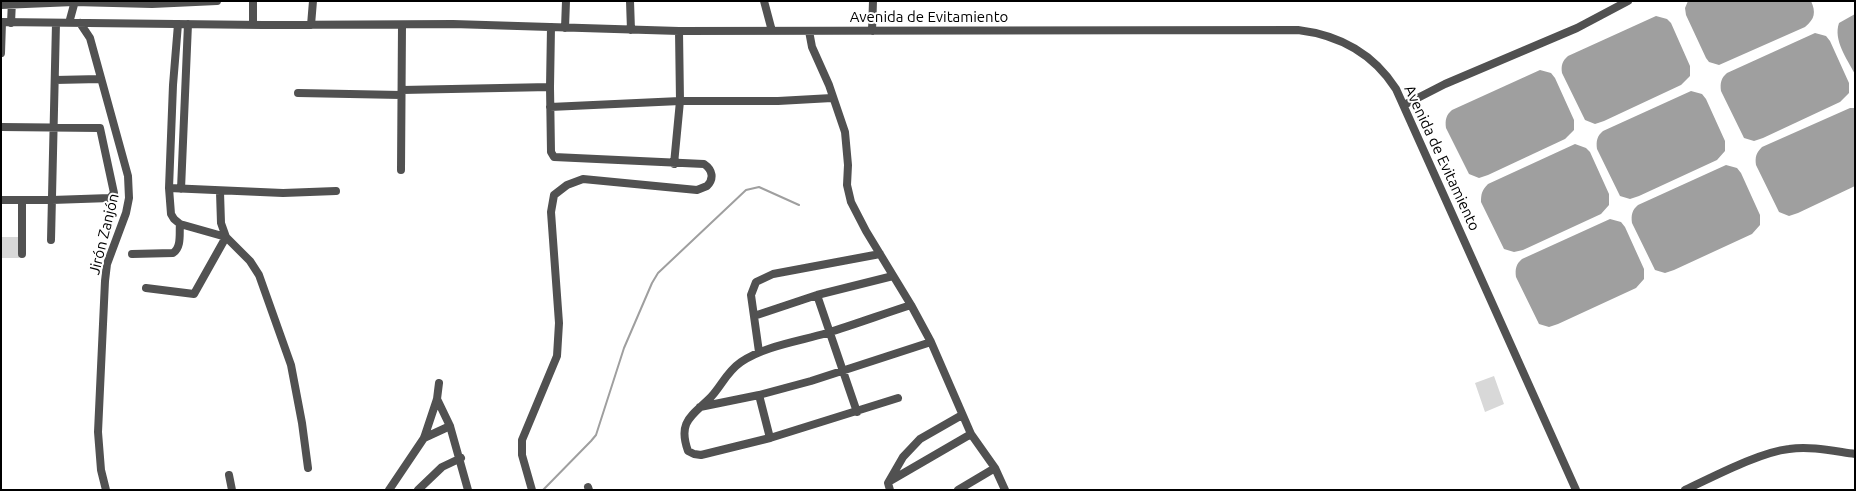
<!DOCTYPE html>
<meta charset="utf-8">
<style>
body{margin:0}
#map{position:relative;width:1856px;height:491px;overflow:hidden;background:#fff;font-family:Ubuntu,sans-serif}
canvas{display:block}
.frame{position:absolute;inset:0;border:2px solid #000;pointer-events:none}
</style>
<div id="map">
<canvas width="1856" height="491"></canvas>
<div class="frame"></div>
</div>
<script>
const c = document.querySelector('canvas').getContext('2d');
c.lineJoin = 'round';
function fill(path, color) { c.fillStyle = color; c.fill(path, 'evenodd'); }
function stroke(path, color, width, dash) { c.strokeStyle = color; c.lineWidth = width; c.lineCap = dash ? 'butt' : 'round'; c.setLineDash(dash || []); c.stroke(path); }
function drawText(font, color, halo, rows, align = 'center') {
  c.font = font + ' Ubuntu,sans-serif'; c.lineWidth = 4; c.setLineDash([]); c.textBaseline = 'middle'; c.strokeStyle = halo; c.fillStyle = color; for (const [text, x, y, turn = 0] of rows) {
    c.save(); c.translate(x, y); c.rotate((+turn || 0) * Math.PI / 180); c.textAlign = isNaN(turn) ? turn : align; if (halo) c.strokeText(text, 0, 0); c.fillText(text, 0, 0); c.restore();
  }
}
fill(new Path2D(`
 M1 237H19V258H1Z
 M1494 376 1504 404 1485 412 1475 383Z`), '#d8d8d8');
fill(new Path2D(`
 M1688 1H1811C1816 12 1815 19 1805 27L1719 65 1709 62 1706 58 1686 15 1685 8Z
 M1855 14V74C1847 59 1833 40 1839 23Z
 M1656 16 1667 19 1671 23 1690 66V76L1681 85 1604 121 1595 124 1585 120 1562 73C1561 66 1562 61 1568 56Z
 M1815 33 1826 36 1830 41 1849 83V93L1840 102 1763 138 1754 141 1744 138 1721 91C1720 83 1721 78 1727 73Z
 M1540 70 1551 73 1555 78 1574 120V130L1565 139 1488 175 1479 178 1469 174 1446 128C1445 120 1446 115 1452 110Z
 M1691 91 1702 94 1706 99 1725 141V151L1717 160 1639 196 1630 199 1620 196 1597 149C1596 141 1597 136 1603 131Z
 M1850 108H1855V186L1798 213 1789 216 1779 212 1756 165C1755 157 1756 153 1762 147Z
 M1575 144 1586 148 1590 152 1609 194V205L1601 214 1523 250 1514 252 1504 249 1481 202C1481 194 1482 190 1488 184Z
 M1726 165 1737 168 1741 173 1760 215V225L1752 234 1674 270 1665 273 1655 270 1632 223C1631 215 1632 210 1638 205Z
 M1610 219 1621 222 1625 227 1644 269V279L1636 288 1558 324 1549 327 1539 324 1516 277C1515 269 1516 264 1522 259Z`), '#9f9f9f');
stroke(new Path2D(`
 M543 490 591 441 596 435 624 348 652 283 658 273 746 190 759 187 799 205`), '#9f9f9f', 2);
stroke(new Path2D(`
 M253 1V25
 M630 1 631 30
 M764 1 772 31
 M1 5 74 2 152 4 217 1
 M1 22 263 25 453 24 679 31 1298 30C1339 35 1373 53 1396 89L1576 490
 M11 23 12 1
 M69 23 75 1
 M80 23 90 38 128 176 129 198 126 213 107 264 105 281 98 432 101 470 106 490
 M311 25 313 1
 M565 28 566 1
 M809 31 812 47 829 85 845 132 848 165 847 185 851 202 866 231 911 305 931 342 971 434 995 468 1005 490
 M872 31 873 1
 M1 53 2 22
 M55 80 100 79
 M402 90 550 87
 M298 93 401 95
 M1404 105 1445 84 1577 28 1628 1
 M550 107 680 101H778L832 98
 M1 127 100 128 114 193 110 198 52 200H1
 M674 164 680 101 679 31
 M401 170 402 25
 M169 188 283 193 336 191
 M181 189 188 24
 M220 192 221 223 226 237 250 261 259 275 291 365 302 423 308 468
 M51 240 56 23
 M22 254V200
 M132 254 173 253C182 247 179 233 180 224
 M146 288 194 294 226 237 180 224 174 219 171 214 169 188 173 85 178 24
 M817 295 857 412
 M754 316 817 295 893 276
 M759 352 751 295 756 282 773 274 880 254
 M759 395 770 438
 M898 398 770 438 701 455 694 454 688 451C678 423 690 417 708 400 721 388 725 373 741 362 764 346 800 341 827 333 856 324 883 314 911 305
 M437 399 450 426 468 490
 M700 407 759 395 811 381 931 342
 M424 438 450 426
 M229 475 232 490
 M890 481 971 434
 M588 487 589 490
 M389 490 424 438 437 399 439 383
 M418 490 442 467 461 458
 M532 490 522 455V440L557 356 559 323 551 212 554 195 567 185 583 179 697 190 707 186C714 179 713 170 704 164L554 157 551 152 550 87 551 27
 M890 490 888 483 903 457 920 439 962 415
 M958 490 995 468
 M1685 490C1713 477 1760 452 1789 449 1811 446 1833 451 1855 454`), '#515151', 8);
drawText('15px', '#000', '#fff', [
 ["Avenida de Evitamiento",929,17],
 ["Avenida de Evitamiento",1442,158,65],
 ["Jirón Zanjón",104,234,-76]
]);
</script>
